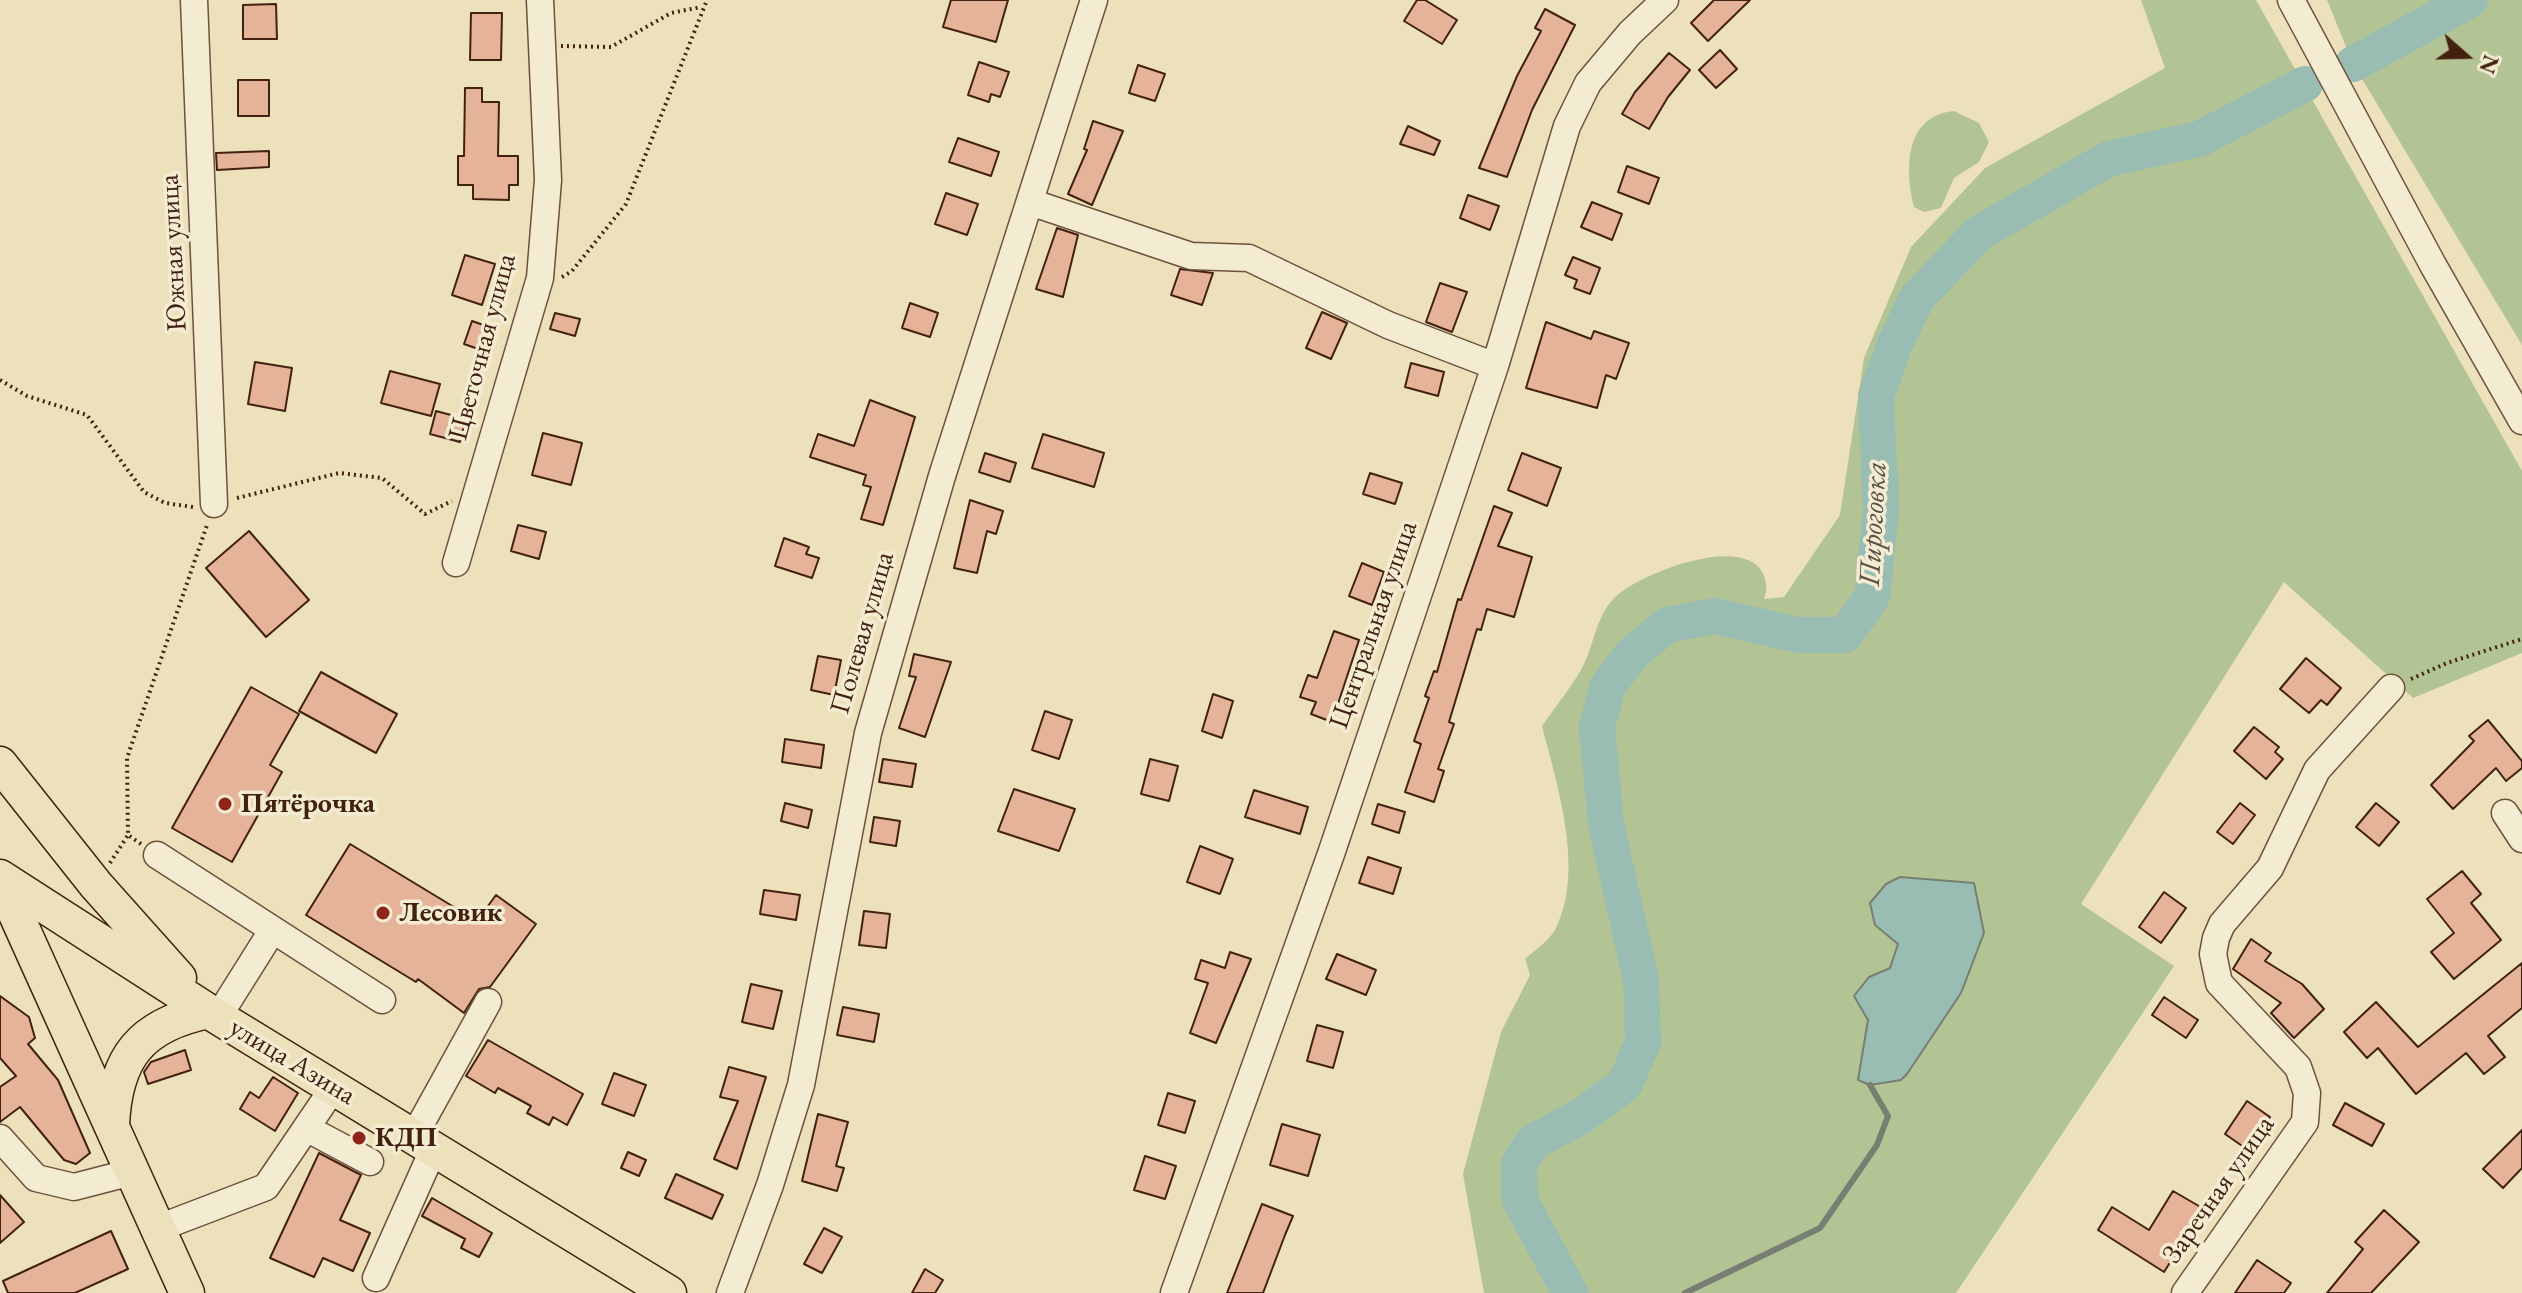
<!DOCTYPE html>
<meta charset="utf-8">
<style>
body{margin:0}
#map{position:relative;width:2522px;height:1293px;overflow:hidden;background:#ede1bb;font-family:"EB Garamond",serif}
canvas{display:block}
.north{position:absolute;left:2426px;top:16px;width:80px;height:80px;-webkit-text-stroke:6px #f3ecd3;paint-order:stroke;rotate:110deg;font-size:22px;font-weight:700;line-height:32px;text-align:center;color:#422111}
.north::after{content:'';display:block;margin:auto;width:28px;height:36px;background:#422111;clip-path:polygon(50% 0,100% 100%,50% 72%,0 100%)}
</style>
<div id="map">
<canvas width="2522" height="1293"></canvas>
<div class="north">N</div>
</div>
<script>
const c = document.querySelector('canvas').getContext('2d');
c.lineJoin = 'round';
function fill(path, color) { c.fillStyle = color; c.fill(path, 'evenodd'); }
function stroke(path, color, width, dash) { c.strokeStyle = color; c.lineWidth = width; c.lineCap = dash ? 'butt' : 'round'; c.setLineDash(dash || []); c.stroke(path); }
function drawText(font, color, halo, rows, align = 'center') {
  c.font = font + ' "EB Garamond",serif'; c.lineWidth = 7; c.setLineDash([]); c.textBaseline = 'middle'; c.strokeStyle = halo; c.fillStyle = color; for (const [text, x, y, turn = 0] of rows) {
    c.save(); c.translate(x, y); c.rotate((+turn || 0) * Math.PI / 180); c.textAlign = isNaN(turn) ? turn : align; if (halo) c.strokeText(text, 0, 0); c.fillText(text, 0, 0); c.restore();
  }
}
fill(new Path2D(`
 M2141 0H2256L2522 471V653L2413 698 2284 582 2081 904 2174 966 1956 1293H1484L1463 1174 1501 1032 1530 975 1525 959C1535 950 1550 940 1556 928 1585 868 1557 786 1542 726 1555 707 1570 689 1581 670 1594 647 1595 618 1614 598 1638 574 1747 531 1764 576 1767 585 1767 590 1764 599L1784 597 1840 515 1864 358 1911 247 1985 168 2165 68Z
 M2327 0H2522V345L2353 64Z
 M1954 111 1979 123 1989 142 1979 162 1954 178 1941 208 1924 212 1914 207C1905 169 1904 116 1954 111Z`), '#b3c494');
const water = new Path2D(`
 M1900 877 1974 883 1984 933 1961 993 1907 1074 1901 1080 1870 1085 1858 1080 1868 1020 1854 996 1869 977 1890 968 1898 944 1875 925 1870 903 1886 884Z`);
fill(water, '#99bdb3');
stroke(water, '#767f72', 2);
stroke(new Path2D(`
 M1685 1293 1820 1228 1877 1145 1888 1116 1870 1085`), '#767f72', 6);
stroke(new Path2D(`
 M2353 64 2470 0
 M1570 1293 1520 1200 1519 1164 1533 1142 1580 1117 1625 1084 1643 1042 1641 980 1606 824 1597 727 1608 686 1631 655 1667 625 1715 616 1798 635H1845L1872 597 1881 510 1876 396 1894 346 1917 298 1979 233 2108 159 2199 139 2305 84`), '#99bdb3', 36);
const building = new Path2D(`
 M951 0H1008L996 42 943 27Z
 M1417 0H1425L1457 20 1442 44 1404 21Z
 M1714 0H1750L1708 41 1691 23Z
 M276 4 277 39H243V5Z
 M1545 9 1575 25 1532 110 1507 177 1479 168 1517 76 1541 31 1535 28Z
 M471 13H502L501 60H470Z
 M1720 50 1737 69 1716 88 1699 70Z
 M1669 53 1690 70 1668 97 1649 129 1622 114 1635 92Z
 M979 62 1009 72 1000 97 991 94 989 102 968 95Z
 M1138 65 1165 74 1155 101 1129 93Z
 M238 80H269V116H238Z
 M465 88H482V102H499L498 156H518V185H509V200L473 199V185H458V156H464Z
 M1093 121 1123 131 1092 205 1068 194 1087 150 1084 149Z
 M1408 126 1440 141 1434 155 1400 144Z
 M958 138 999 152 991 176 949 162Z
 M269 151V167L217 170 216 153Z
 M1627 166 1659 178 1649 204 1618 192Z
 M946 193 978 204 967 235 935 224Z
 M1468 195 1499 206 1490 230 1460 218Z
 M1592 202 1622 214 1612 240 1581 227Z
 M1057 228 1078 235 1063 297 1036 289Z
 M465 255 495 264 482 305 452 295Z
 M1573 257 1600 268 1590 294 1574 288 1577 280 1565 275Z
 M1180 269 1213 273 1202 305 1171 295Z
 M1440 283 1467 292 1452 332 1426 322Z
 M910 303 938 313 930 337 902 328Z
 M1322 312 1347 323 1331 359 1306 348Z
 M555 313 580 319 575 336 550 329Z
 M472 321 492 328 484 351 464 344Z
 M1546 322 1591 339 1594 331 1629 343 1616 379 1606 375 1597 408 1526 388Z
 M255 362 292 368 285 411 248 404Z
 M1411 363 1444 372 1438 396 1405 387Z
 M390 371 440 384 431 416 381 403Z
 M870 400 915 417 883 525 861 519 871 487 863 485 866 475 810 457 818 434 854 446Z
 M436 411 466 419 460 442 430 434Z
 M543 433 582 443 571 485 532 475Z
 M1043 434 1104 453 1094 487 1032 468Z
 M985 453 1016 463 1010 482 979 472Z
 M1522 453 1561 468 1547 506 1508 490Z
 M1370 473 1402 483 1395 504 1363 494Z
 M970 500 1003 511 996 534 987 531 977 573 954 568Z
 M1494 506 1512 513 1498 546 1532 557 1514 617 1487 609 1481 630 1477 629 1449 722 1454 724 1438 769 1444 771 1434 802 1405 792 1421 744 1414 741 1429 698 1425 696 1434 671 1437 672 1458 599 1461 600Z
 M518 525 546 532 539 559 511 551Z
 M249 531 309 600 266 637 206 568Z
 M784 538 809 547 806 554 819 558 812 578 775 566Z
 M1362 563 1384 572 1372 605 1349 596Z
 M1334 631 1359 640 1332 722 1311 714 1316 702 1300 697 1308 675 1317 678Z
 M914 654 951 662 925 737 899 728 916 677 909 676Z
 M818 656 841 660 834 695 811 690Z
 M2306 658 2341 688 2327 705 2321 700 2309 713 2280 689Z
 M321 672 397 714 376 753 299 711Z
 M251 687 299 714 270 765 282 772 232 862 172 828Z
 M1213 694 1233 701 1222 738 1202 731Z
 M1045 711 1072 720 1059 759 1032 750Z
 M2488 720 2522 761V768L2506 781 2496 768 2453 809 2431 785 2474 741 2469 736Z
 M2254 727 2279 747 2275 752 2283 759 2266 779 2234 751Z
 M785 739 824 745 821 768 782 762Z
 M883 759 916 764 912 787 879 782Z
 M1150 759 1178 766 1169 801 1141 794Z
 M1014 789 1075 809 1059 851 998 831Z
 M1254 790 1308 807 1300 834 1245 817Z
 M785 803 812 810 808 828 781 821Z
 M2240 803 2255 815 2233 844 2217 832Z
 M2376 803 2399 822 2379 846 2356 827Z
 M1378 804 1405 812 1399 833 1372 824Z
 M874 817 900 821 896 846 870 842Z
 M350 844 477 921 496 895 536 924 490 987 479 989 464 1013 418 979 416 982 306 915Z
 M1200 846 1233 859 1220 894 1187 882Z
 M1368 857 1401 868 1393 894 1359 883Z
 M2462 871 2481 894 2471 903 2501 940 2454 979 2431 952 2454 933 2427 899Z
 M764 890 800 895 796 920 760 914Z
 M2164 892 2186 908 2161 943 2139 927Z
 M864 911 890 914 886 948 859 945Z
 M2251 939 2271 953 2265 961 2302 984 2324 1009 2294 1038 2271 1013 2281 1003 2233 969Z
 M1230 952 1251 959 1216 1043 1190 1033 1208 983 1195 979 1201 960 1225 968Z
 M1337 954 1376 970 1366 995 1326 979Z
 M2522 963V1008L2488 1036 2505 1057 2484 1074 2466 1053 2416 1094 2378 1048 2367 1058 2344 1032 2376 1002 2418 1047Z
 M751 984 782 991 773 1029 742 1022Z
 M0 996 29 1017 35 1038 28 1044 58 1080 90 1153 76 1164 64 1160 20 1107 0 1122V1087L16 1076 0 1058Z
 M2164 997 2198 1020 2186 1038 2152 1015Z
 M843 1007 879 1014 874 1042 837 1035Z
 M1317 1025 1343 1032 1333 1068 1307 1061Z
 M488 1040 583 1094 567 1125 553 1117 549 1125 527 1113 531 1106 498 1088 495 1093 466 1076Z
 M185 1050 191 1070 148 1084 144 1072 151 1062Z
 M729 1067 766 1077 737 1169 714 1159 738 1101 720 1097Z
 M614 1073 646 1085 634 1116 602 1104Z
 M273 1077 298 1093 275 1131 240 1109 250 1092 259 1098Z
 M1168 1093 1195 1101 1185 1133 1158 1125Z
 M2247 1101 2270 1117 2248 1150 2225 1134Z
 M2345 1103 2384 1124 2372 1146 2333 1125Z
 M818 1114 848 1122 836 1166 844 1168 837 1191 802 1181Z
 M1282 1124 1320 1135 1308 1176 1270 1165Z
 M2522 1130V1168L2503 1188 2483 1169Z
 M628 1152 646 1160 639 1176 621 1168Z
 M319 1153 361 1175 340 1220 370 1233 353 1271 323 1258 314 1277 270 1258Z
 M1145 1156 1176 1166 1165 1199 1134 1190Z
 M676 1174 723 1195 712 1219 665 1198Z
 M2173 1191 2204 1209 2164 1272 2098 1230 2112 1207 2149 1230Z
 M0 1195 24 1222 0 1243Z
 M432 1198 492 1233 479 1257 461 1248 465 1239 422 1216Z
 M1262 1204 1293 1216 1285 1235 1263 1293H1227Z
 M2384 1210 2419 1242 2371 1293H2327L2363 1249 2355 1242Z
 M824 1228 842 1237 822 1273 804 1264Z
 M111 1231 128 1269 75 1293H8L3 1281Z
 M2257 1260 2291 1283 2284 1293H2235Z
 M925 1269 943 1280 935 1293H912Z`);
fill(building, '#e5b397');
stroke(building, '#422111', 2);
const minor = new Path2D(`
 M194 0 214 504
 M2291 0 2433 265 2522 421
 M1030 202 1191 256 1249 258 1388 325 1495 366
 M456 563 540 278 548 180 540 0
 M2505 813 2522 839
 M157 855 382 1000
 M218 1017 272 931
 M306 1128 370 1162
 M414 1136 488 1002
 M0 1138 36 1178 74 1187 132 1172
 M156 1229 266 1187 334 1087
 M376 1278 434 1148
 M730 1293 770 1185 801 1085 868 733 942 476 1094 0
 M1174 1293 1331 854 1495 366 1567 126 1588 83 1630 33 1665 0
 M2185 1293 2305 1122 2307 1093 2298 1067 2219 983 2213 954 2216 938 2222 924 2270 868 2317 770 2391 688`);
const major = new Path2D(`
 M0 764 96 885 179 978
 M0 877 208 1011 669 1293
 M0 879 187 1293
 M112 1125C115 1057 141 1025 208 1011`);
stroke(minor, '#6d513c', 29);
stroke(major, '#422111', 37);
stroke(new Path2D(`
 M561 46 611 47 671 13 701 7
 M562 277 572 271 626 204 707 0
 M0 380 27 396 87 415 144 492 165 503 193 507
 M237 498 339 473 382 478 425 514 452 501
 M2411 679 2447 663 2522 639
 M141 844 128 835 127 758 207 525
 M110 863 128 835`), '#422111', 4, [2, 4]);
stroke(minor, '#f3ecd3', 26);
stroke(major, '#ede1bb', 34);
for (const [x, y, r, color] of [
 [225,804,8,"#8f2418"],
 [383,913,8,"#8f2418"],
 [359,1138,8,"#8f2418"]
]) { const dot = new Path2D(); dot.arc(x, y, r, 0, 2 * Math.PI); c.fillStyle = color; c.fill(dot); stroke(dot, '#f3ecd3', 3); }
drawText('28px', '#422111', '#f3ecd3', [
 ["Южная улица",174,253,-93],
 ["Цветочная улица",483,347,-75],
 ["Центральная улица",1374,625,-71],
 ["Полевая улица",863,633,-74],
 ["улица Азина",292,1062,31],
 ["Заречная улица",2219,1190,-55]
]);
drawText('bold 28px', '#422111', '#f3ecd3', [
 ["Пятёрочка",241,804],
 ["Лесовик",399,913],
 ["КДП",375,1138]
], 'left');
drawText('italic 30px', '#5c5042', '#f3ecd3', [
 ["Пироговка",1874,524,-87]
]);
</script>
